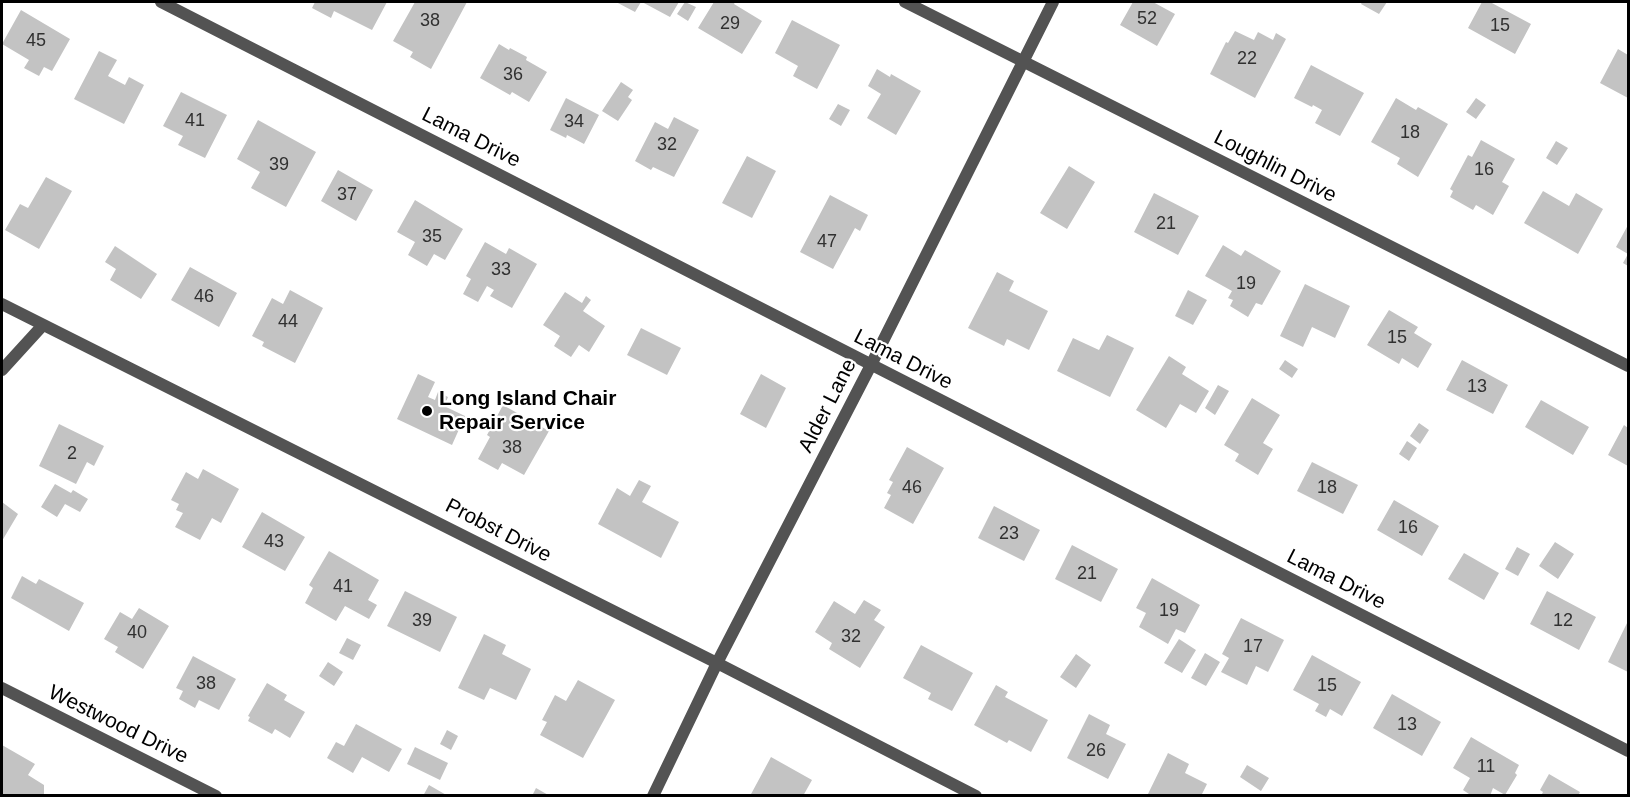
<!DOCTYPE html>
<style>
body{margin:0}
#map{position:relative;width:1630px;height:797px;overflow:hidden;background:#fff;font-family:Helvetica,sans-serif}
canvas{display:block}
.frame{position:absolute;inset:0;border:3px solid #000;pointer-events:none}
</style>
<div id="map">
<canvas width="1630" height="797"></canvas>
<div class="frame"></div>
</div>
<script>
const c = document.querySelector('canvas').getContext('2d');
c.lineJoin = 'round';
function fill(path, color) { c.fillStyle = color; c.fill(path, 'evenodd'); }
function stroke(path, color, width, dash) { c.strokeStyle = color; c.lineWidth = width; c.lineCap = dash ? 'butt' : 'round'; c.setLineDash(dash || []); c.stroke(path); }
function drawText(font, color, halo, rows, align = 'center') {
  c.font = font + ' Helvetica,sans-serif'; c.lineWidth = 4.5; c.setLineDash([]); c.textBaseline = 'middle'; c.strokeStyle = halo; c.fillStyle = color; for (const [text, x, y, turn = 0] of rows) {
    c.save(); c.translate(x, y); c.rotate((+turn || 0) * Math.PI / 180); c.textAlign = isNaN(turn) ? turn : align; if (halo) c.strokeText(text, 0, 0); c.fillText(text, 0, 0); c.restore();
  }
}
fill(new Path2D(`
 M315 2H387L372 30 334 11 331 18 312 8Z
 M415 2H467L431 69 410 57 413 52 393 41Z
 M616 2H641L635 12Z
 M642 2H679L670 17Z
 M685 2 696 7 688 21 677 14Z
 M714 2H735L734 4 762 21 742 54 698 28Z
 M1133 2H1153L1175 14 1157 46 1120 25Z
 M1362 2H1387L1379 14 1361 4Z
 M1482 2H1490L1531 24 1515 54 1468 28Z
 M21 10 70 39 52 71 44 67 39 76 24 68 29 60 2 44Z
 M792 20 840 45 817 89 793 76 798 66 775 53Z
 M1235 31 1254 40 1258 32 1273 40 1276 33 1286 39 1255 98 1210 74 1226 42 1228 43Z
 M499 44 509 50 510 48 527 57 526 60 547 72 529 102 512 92 510 95 480 78Z
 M1618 49 1628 55V98L1600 83Z
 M99 51 117 60 108 76 125 85 129 77 144 85 124 124 74 99Z
 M1311 65 1364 93 1340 136 1315 123 1322 110 1313 105 1312 107 1294 98Z
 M877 69 890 77 891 74 921 91 896 135 867 118 881 94 868 86Z
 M621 82 633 90 628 97 632 100 618 121 602 111Z
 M181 92 227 115 205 158 178 145 183 136 163 126Z
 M566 98 599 115 584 144 567 135 566 138 550 130Z
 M1396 98 1416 110 1418 107 1448 124 1418 177 1397 164 1400 158 1371 142Z
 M1476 98 1486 105 1476 119 1466 112Z
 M838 104 850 110 841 126 829 119Z
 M674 117 699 130 674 177 653 167 651 170 635 161 655 122 668 129Z
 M258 120 316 152 286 207 251 188 260 172 237 159Z
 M1481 140 1515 159 1502 182 1509 186 1493 215 1476 205 1473 210 1450 197 1453 191 1450 189 1468 155 1472 157Z
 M1556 141 1568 148 1557 165 1546 158Z
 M747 156 776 171 752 218 722 203Z
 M1069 166 1095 182 1067 229 1040 213Z
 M338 170 373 190 356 221 321 201Z
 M46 177 72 191 39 249 5 230 20 204 28 208Z
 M1543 191 1569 206 1576 193 1603 209 1578 254 1524 223Z
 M1154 193 1199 216 1178 255 1134 232Z
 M830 195 868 215 860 231 855 228 833 269 800 252Z
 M415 200 463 229 445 260 434 254 427 266 408 255 415 242 397 232Z
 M1628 225V266L1623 263 1628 254 1616 247Z
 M485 242 506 254 509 248 537 264 512 308 490 296 494 290 487 286 478 302 463 294 471 279 466 276Z
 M1223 245 1241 256 1245 250 1281 271 1262 305 1256 303 1248 317 1230 306 1233 300 1228 298 1232 291 1205 276Z
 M115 246 157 274 141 299 110 280 116 269 105 262Z
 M190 267 237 293 219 327 171 300Z
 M997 272 1014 281 1009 291 1048 311 1029 350 1007 339 1004 346 968 328Z
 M1305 284 1350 306 1335 338 1312 327 1303 347 1280 336Z
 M290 290 323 308 295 363 262 346 264 342 252 336 272 298 283 304Z
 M1188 290 1207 300 1193 325 1175 316Z
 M565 292 582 303 586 296 591 300 583 311 605 326 589 352 579 345 571 357 554 346 560 336 543 325Z
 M1389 310 1418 327 1414 333 1432 344 1418 368 1402 358 1399 364 1367 345Z
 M641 328 681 348 667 375 627 355Z
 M1107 335 1134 348 1110 397 1057 371 1073 338 1099 350Z
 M1169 356 1186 367 1182 374 1209 391 1196 413 1180 404 1166 428 1136 410Z
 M1285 360 1298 369 1292 378 1279 369Z
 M1462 360 1508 385 1493 414 1446 390Z
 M418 374 435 382 428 397 435 400 438 392 448 397 444 406 465 416 452 445 397 419Z
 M761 374 786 388 766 428 740 414Z
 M1218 385 1229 391 1215 415 1205 408Z
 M1252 398 1280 415 1263 443 1273 449 1258 475 1235 461 1239 454 1224 445Z
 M1541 400 1589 427 1573 455 1525 427Z
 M503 405 549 431 524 475 502 463 498 470 478 459 490 437 487 435Z
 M1419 423 1429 430 1420 444 1410 436Z
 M59 424 104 446 94 466 87 462 76 484 39 466Z
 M1624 425 1628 428V466L1608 455Z
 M1407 441 1417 448 1409 461 1399 454Z
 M907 447 944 468 913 524 884 508 891 495 887 493 893 482 889 480Z
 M1312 462 1358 485 1343 514 1297 491Z
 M203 469 239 489 221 523 212 518 200 540 175 527 183 513 176 510 179 504 171 500 186 472 198 479Z
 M639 480 651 486 642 502 679 522 661 558 598 524 617 488 630 496Z
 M55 484 71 493 73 490 88 499 80 512 65 504 57 517 41 507Z
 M1394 500 1439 526 1422 556 1377 530Z
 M2 502 18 514 2 541Z
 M994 506 1040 530 1024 561 978 538Z
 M262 512 305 537 285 571 242 547Z
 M1555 542 1574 554 1558 579 1539 566Z
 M1072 545 1118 569 1101 602 1055 579Z
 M1517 547 1530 554 1518 576 1505 569Z
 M329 551 379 580 368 600 377 605 369 619 345 606 336 621 305 603 313 588 309 585Z
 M1464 553 1499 573 1484 600 1448 579Z
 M22 576 36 584 39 579 84 603 69 631 11 598Z
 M1152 578 1200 605 1185 633 1176 629 1168 644 1139 627 1146 613 1136 608Z
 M405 591 457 617 440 652 387 626Z
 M1547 591 1596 617 1579 650 1530 624Z
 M864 600 881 610 874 620 885 627 860 668 829 649 832 643 815 632 834 601 855 614Z
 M139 608 169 626 143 669 115 652 118 647 104 639 120 612 132 619Z
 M1241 618 1284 640 1268 672 1256 666 1247 685 1221 672 1229 658 1222 654Z
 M1628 621V672L1608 662Z
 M484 634 506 645 502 654 531 669 516 700 490 688 484 700 458 688Z
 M347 638 361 645 353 660 339 653Z
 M1179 639 1196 650 1182 673 1164 663Z
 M921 645 973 673 952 711 928 699 931 693 903 678Z
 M1205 653 1220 662 1206 686 1191 678Z
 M1076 654 1091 665 1076 688 1060 677Z
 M1312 655 1361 682 1342 716 1330 709 1326 717 1315 711 1319 704 1293 690Z
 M193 656 236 679 219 710 199 700 195 708 179 699 183 691 176 688Z
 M328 662 343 672 334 686 319 676Z
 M578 680 615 700 583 758 540 735 547 722 542 720 555 695 566 701Z
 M267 683 287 695 284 700 305 712 290 738 275 729 272 734 248 721 250 717 248 716Z
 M996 685 1008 692 1005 697 1048 720 1031 752 1009 740 1007 743 974 725Z
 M1392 694 1441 722 1422 756 1373 728Z
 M1089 714 1110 725 1106 734 1126 744 1108 779 1067 758Z
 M356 724 402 749 389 772 362 757 353 773 327 758 336 742 344 746Z
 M447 730 458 736 451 750 440 744Z
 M1471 737 1519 765 1515 773 1517 775 1505 795 1493 788 1490 796H1472L1463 790 1470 778 1453 768Z
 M2 745 35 764 28 775 44 785V796H2Z
 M415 747 448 763 440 780 407 764Z
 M1168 753 1189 764 1185 773 1207 784 1201 796H1147Z
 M771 757 812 780 803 796H750Z
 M1247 765 1269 778 1261 791 1240 777Z
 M1549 774 1580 792 1578 796H1541L1543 792 1540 790Z
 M429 785 448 796H423Z
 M536 788 550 796H532Z`), '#c3c3c3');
stroke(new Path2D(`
 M161 2 1628 751
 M905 2 1628 366
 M2 304 717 663 976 796
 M2 370 43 325
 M2 688 216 796
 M653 796 717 663 871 365 1053 2`), '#535353', 12);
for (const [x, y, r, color] of [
 [427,411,6,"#000"]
]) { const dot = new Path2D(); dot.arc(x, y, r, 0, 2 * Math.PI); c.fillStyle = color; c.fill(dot); stroke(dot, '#fff', 2); }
drawText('18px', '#313131', null, [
 ["52",1147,19],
 ["38",430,21],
 ["29",730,24],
 ["15",1500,26],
 ["45",36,41],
 ["22",1247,59],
 ["36",513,75],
 ["41",195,121],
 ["34",574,122],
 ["18",1410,133],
 ["32",667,145],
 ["39",279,165],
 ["16",1484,170],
 ["37",347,195],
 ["21",1166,224],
 ["35",432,237],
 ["47",827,242],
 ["33",501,270],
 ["19",1246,284],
 ["46",204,297],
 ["44",288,322],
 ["15",1397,338],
 ["13",1477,387],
 ["38",512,448],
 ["2",72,454],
 ["46",912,488],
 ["18",1327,488],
 ["16",1408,528],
 ["23",1009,534],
 ["43",274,542],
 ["21",1087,574],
 ["41",343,587],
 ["19",1169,611],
 ["39",422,621],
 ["12",1563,621],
 ["40",137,633],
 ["32",851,637],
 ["17",1253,647],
 ["38",206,684],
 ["15",1327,686],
 ["13",1407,725],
 ["26",1096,751],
 ["11",1486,767]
]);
drawText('21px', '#000', '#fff', [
 ["Lama Drive",471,138,27],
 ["Loughlin Drive",1275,167,27],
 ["Lama Drive",903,360,27],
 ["Alder Lane",828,406,-63],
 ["Probst Drive",498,531,27],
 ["Lama Drive",1336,580,27],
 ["Westwood Drive",118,725,26]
]);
drawText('bold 21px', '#000', '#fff', [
 ["Long Island Chair",439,399],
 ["Repair Service",439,423]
], 'left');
</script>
